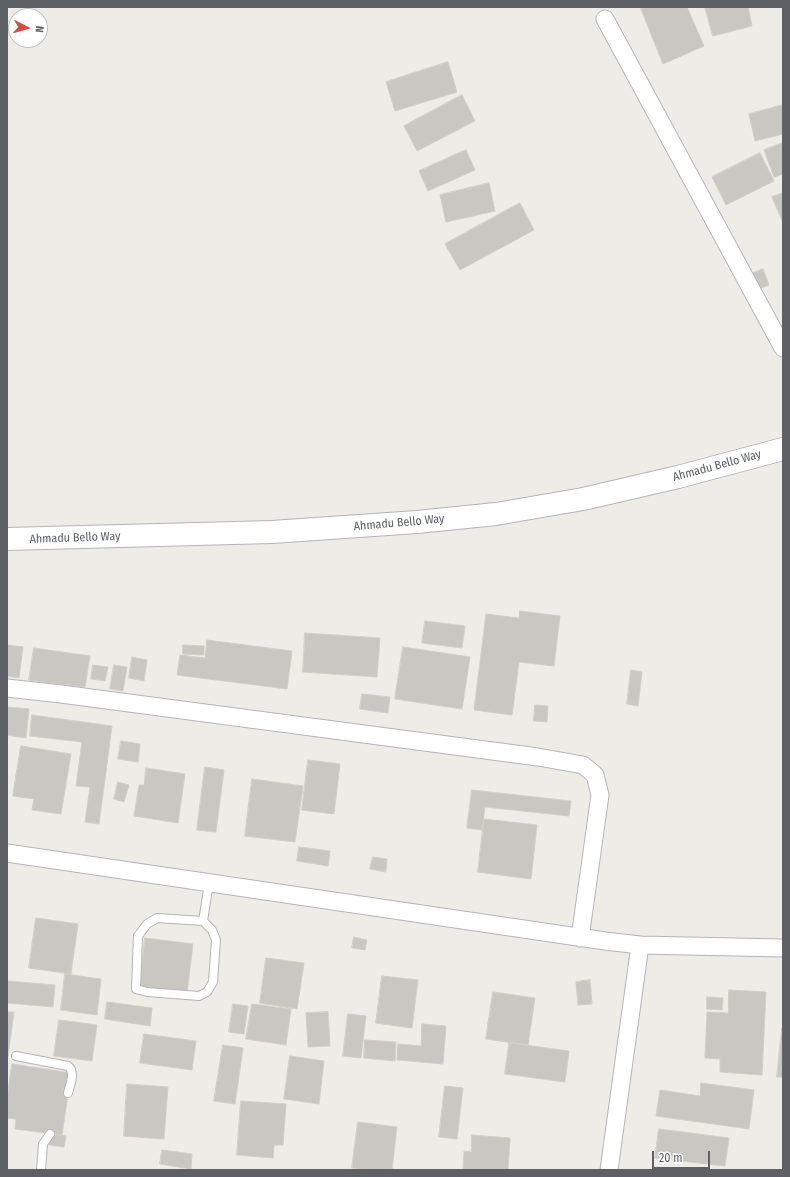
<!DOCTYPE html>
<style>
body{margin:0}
#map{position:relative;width:790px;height:1177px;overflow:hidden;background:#eeece6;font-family:"Fira Sans Condensed",sans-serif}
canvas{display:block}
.frame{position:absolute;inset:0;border:8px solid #5d6064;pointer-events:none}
.north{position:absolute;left:8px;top:8px;width:40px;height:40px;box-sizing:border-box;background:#fff;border:1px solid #bebfc1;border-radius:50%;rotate:96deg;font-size:11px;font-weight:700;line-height:16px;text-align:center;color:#5d6064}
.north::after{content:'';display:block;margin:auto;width:14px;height:18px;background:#d74d43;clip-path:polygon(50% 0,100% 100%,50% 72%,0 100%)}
.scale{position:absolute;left:652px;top:1151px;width:58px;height:18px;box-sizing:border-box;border:2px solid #5d6064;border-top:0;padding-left:5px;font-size:12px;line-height:14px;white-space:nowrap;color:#5d6064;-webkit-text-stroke:3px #fff;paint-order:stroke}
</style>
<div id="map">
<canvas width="790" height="1177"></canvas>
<div class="frame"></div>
<div class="north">N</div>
<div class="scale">20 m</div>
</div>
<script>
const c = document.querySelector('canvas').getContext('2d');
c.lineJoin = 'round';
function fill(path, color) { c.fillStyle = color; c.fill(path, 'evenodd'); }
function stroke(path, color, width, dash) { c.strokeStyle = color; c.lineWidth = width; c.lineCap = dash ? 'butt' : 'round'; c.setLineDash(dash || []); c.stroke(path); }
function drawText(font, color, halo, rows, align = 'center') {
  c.font = font + ' "Fira Sans Condensed",sans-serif'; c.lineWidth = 3; c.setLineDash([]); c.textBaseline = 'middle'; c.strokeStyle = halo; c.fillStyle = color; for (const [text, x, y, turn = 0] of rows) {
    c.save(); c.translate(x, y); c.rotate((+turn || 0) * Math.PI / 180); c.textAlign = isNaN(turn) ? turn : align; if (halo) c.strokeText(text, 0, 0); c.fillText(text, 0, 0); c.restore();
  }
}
const building = new Path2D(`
 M646 7H687L704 46 663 64 641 9Z
 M705 7H748L752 26 713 36Z
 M448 62 457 92 395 111 386 82Z
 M462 95 475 121 417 151 404 126Z
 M783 105V134L755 141 749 114Z
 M783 143V174L774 177 764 150Z
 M466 150 475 170 428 191 419 171Z
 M760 153 774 181 726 205 712 177Z
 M489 183 495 211 446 222 440 195Z
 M783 193V223L772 197Z
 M520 203 534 230 460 270 445 244Z
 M763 269 769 285 757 290 751 274Z
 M520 611 560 616 554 666 519 662 512 715 474 710 486 614 519 618Z
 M425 621 465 626 462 648 422 643Z
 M305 633 380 638 377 677 303 672Z
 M207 640 292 651 287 689 177 675 180 655 205 658Z
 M7 645 23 647 19 678 7 676Z
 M183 645 204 646V655L183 654Z
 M403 647 470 657 462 709 395 699Z
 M34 648 90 656 85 687 29 680Z
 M132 657 147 660 144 681 129 678Z
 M93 665 108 667 105 681 91 679Z
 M114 665 127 667 123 691 110 689Z
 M631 670 642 672 638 706 627 704Z
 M362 694 390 697 388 713 360 709Z
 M535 705 548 706 547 722 534 721Z
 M7 707 29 709 26 738 7 735Z
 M32 715 112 726 99 824 85 822 90 787 76 786 82 742 30 736Z
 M121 741 140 744 138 762 118 759Z
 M21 746 71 754 61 814 32 810 34 799 13 796Z
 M308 760 340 764 334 814 302 810Z
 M205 767 224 770 216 832 197 830Z
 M146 768 185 774 178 823 134 816 139 785H144Z
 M252 779 303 786 295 842 245 836Z
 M118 782 129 785 124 802 114 799Z
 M472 790 571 801 569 816 485 807 482 830 467 828Z
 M484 819 537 825 531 879 478 872Z
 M299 847 330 851 328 866 297 861Z
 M373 857 387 859 386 872 370 869Z
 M36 918 78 924 71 974 29 968Z
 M354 937 367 940 365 950 352 948Z
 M145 938 193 944 187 993 140 987Z
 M266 958 304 963 297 1009 260 1003Z
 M65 974 101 979 97 1015 61 1010Z
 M382 976 418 980 412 1028 376 1023Z
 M590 980 592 1004 578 1005 576 982Z
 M7 981 55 985 53 1007 7 1003Z
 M729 990 766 992 762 1075 720 1072V1059L705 1058 707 1012 728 1013Z
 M493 992 535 998 528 1045 486 1039Z
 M707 997 723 998 722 1010 707 1009Z
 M107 1002 152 1008 150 1026 105 1019Z
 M233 1004 248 1006 244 1034 229 1032Z
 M252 1004 291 1009 286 1045 246 1039Z
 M7 1012H14L8 1056H7Z
 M328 1012 330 1046 308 1047 306 1013Z
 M348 1014 366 1016 361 1058 343 1056Z
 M59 1020 97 1025 92 1061 54 1056Z
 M422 1024 446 1026 443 1064 397 1060 398 1044 421 1046Z
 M782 1028H783V1077H777Z
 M144 1034 196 1041 192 1070 140 1063Z
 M365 1040 396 1042 395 1061 364 1058Z
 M509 1043 569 1051 565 1082 505 1074Z
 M223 1045 243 1048 235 1104 214 1101Z
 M290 1056 324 1061 319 1104 284 1099Z
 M12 1064 71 1073 62 1135 15 1129 16 1119 7 1118V1100Z
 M701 1083 754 1090 749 1129 656 1116 660 1090 700 1096Z
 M127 1084 168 1087 164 1139 124 1136Z
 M445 1086 463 1088 457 1139 439 1137Z
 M241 1101 286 1104 283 1145H274L273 1158 237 1155Z
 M358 1122 397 1127 392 1170H367L352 1168Z
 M659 1129 729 1138 725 1166 655 1158Z
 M51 1134 66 1136 64 1147 49 1145Z
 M472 1135 510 1138 508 1170H463L464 1151 471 1152Z
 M162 1150 192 1154 191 1169 160 1164Z`);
fill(building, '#c9c7c2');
stroke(building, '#d2cec4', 1);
const service = new Path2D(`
 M157 918 203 921 212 930 216 940 213 982 207 992 199 996 147 992 136 989 138 936 147 924Z
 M203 921 209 883
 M16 1056 68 1066C76 1072 70 1085 68 1093
 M41 1170 43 1144 50 1134`);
const minor = new Path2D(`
 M605 19 783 348
 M7 688 61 694 538 757 583 765 595 775 600 795 580 938
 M7 853 605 941 640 945 783 948
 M609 1170 640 945`);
const secondary = new Path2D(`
 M7 539 272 532 417 522 496 514 583 499 678 477 783 449`);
stroke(service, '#b3b5b9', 10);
stroke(minor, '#b3b5b9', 19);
stroke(secondary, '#b2b4b9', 24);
stroke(service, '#fff', 8);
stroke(minor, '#fff', 17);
stroke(secondary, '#fff', 22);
drawText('12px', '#5d6064', '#fff', [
 ["Ahmadu Bello Way",717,466,-15],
 ["Ahmadu Bello Way",399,523,-5],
 ["Ahmadu Bello Way",75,538,-2]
]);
</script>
